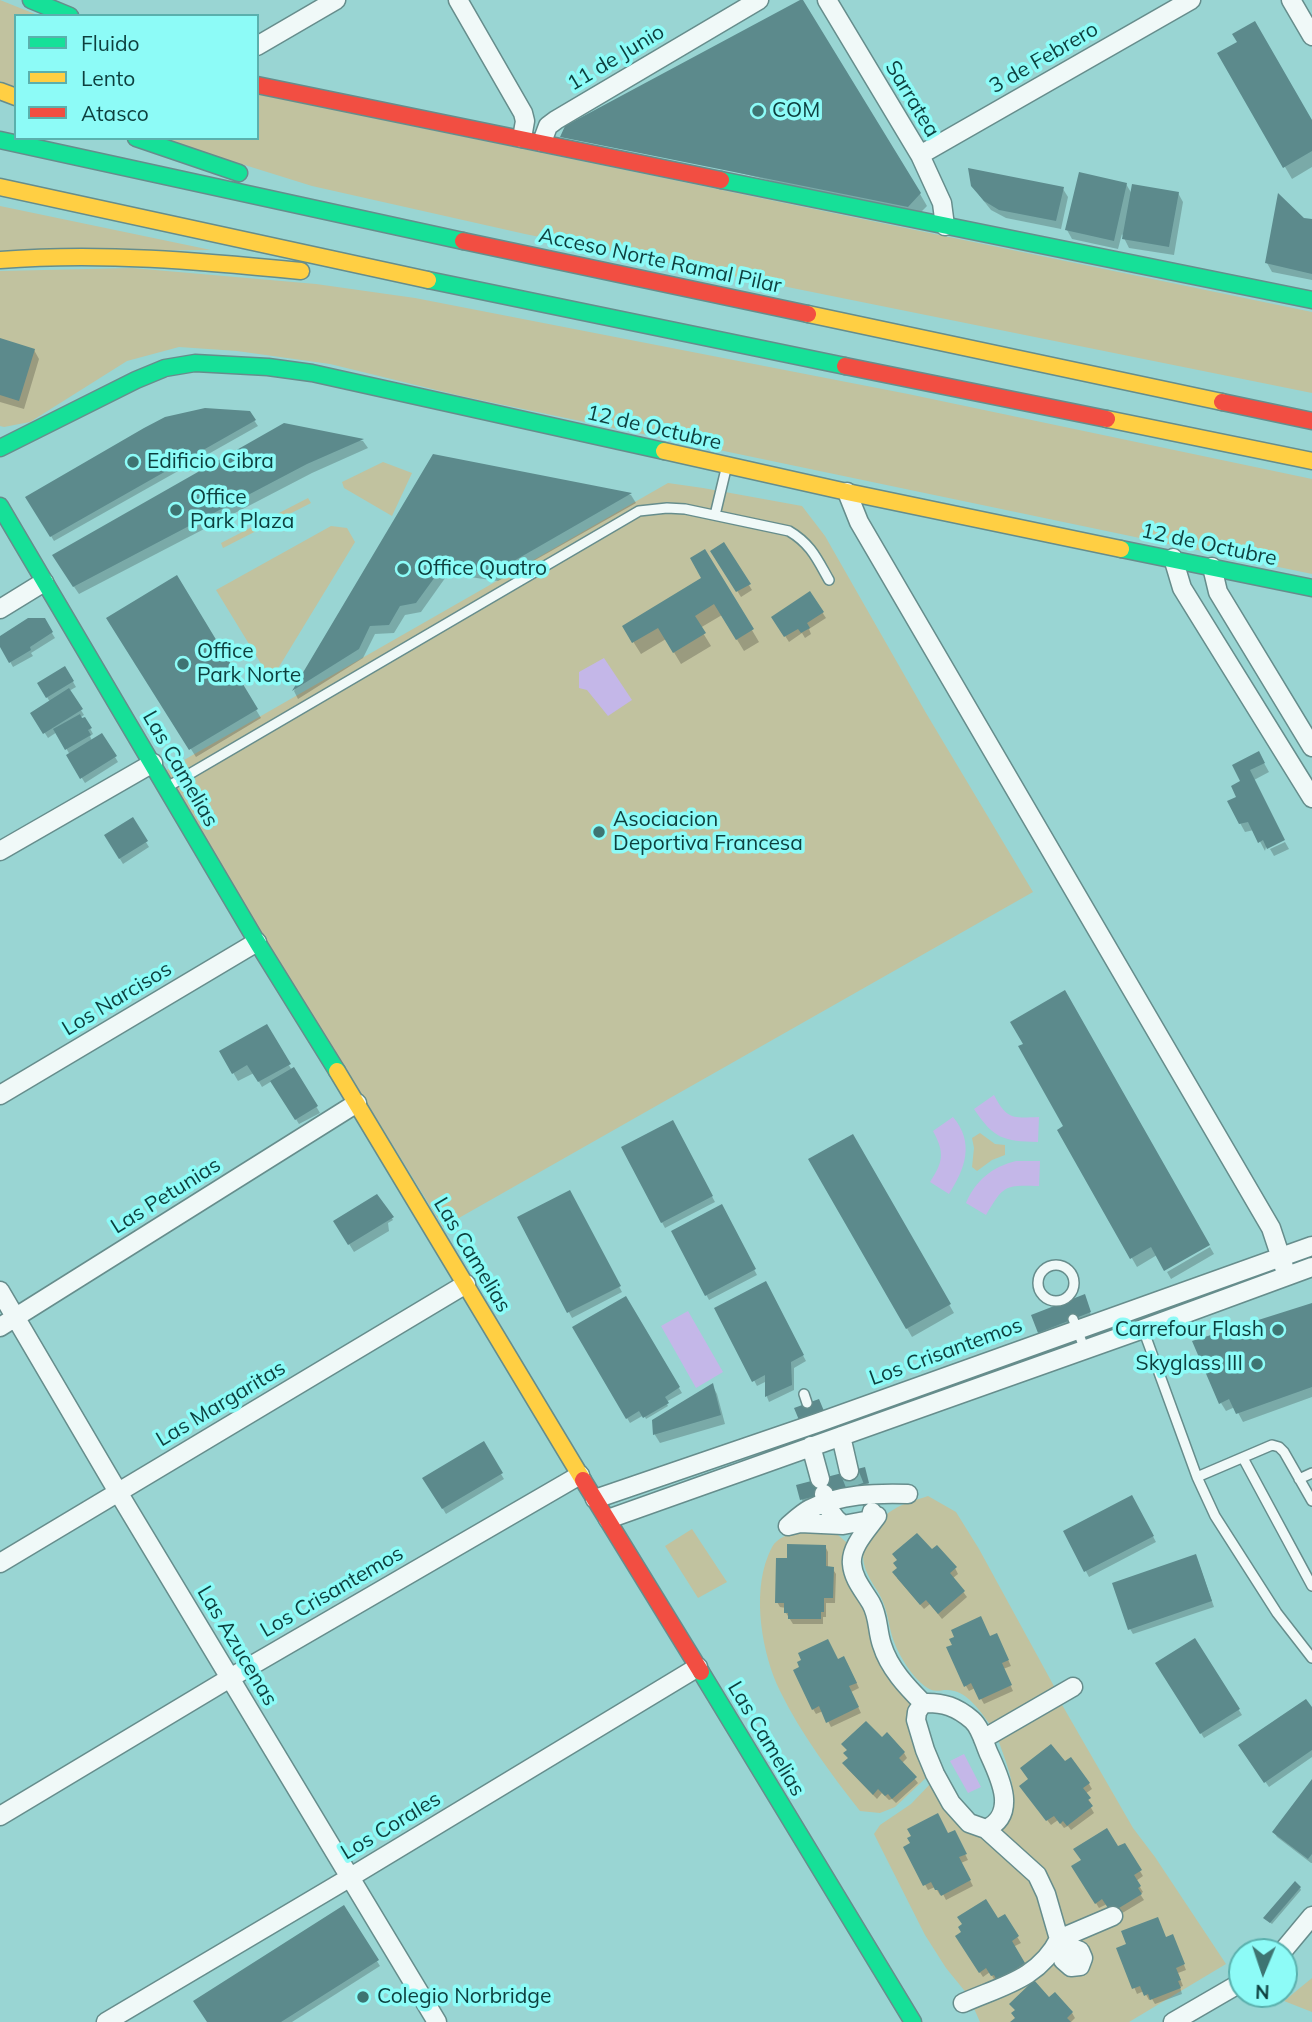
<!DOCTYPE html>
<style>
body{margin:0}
#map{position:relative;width:1312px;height:2022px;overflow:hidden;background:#99d5d3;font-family:Mulish,sans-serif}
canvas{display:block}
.legend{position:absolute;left:14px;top:14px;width:245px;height:126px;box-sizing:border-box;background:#8dfbf7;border:2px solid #5ab0ad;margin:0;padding:9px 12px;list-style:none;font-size:21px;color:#0d3f3e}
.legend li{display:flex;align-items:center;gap:14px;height:35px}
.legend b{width:35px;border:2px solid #5ab0ad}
.north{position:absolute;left:1228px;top:1938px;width:70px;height:70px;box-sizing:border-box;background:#8dfbf7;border:2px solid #5ab0ad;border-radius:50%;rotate:182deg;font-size:19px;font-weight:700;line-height:28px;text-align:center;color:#0d3f3e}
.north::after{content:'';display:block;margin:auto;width:24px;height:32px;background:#3e7472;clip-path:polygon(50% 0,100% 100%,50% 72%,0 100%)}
</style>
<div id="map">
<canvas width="1312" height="2022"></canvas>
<ul class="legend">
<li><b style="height:9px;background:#16e098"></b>Fluido</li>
<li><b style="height:9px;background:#ffcf43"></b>Lento</li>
<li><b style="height:9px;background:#f24e42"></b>Atasco</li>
</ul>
<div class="north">N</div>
</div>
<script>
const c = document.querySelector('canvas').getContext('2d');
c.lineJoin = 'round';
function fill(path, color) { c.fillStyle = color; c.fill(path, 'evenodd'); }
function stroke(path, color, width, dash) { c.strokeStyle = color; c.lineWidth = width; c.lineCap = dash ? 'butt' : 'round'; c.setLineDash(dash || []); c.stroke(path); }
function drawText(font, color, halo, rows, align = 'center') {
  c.font = font + ' Mulish,sans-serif'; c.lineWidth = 7; c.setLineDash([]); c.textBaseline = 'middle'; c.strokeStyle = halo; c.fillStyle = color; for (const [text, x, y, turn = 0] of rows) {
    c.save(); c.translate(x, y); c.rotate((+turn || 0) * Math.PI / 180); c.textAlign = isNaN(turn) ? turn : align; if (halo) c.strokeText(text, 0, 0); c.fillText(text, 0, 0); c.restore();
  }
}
fill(new Path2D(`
 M0 0 40 16H16V88L0 81Z
 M257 94 1312 312V393L525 234 312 186 158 138H257Z
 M0 206 211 250 0 252Z
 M132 268 316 284 415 298 908 394 1312 479V574L461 396 330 364 237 351 179 347 127 361 30 422 4 427 0 426V271Z
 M383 462 412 473 392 516 344 488 342 482Z
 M668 483 703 488 802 506 825 536 926 713 1033 892 443 1227 163 772Z
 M308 498 311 503 223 548 221 543Z
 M331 526 347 528 355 542 271 680 216 590Z
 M980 1133 995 1144 1005 1145V1155L992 1160 977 1171 972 1167 974 1148 972 1138Z
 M928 1496 956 1512 979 1549 1055 1688 991 1726C980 1711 967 1690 947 1690 939 1690 934 1693 926 1687 912 1677 899 1656 893 1639 889 1627 888 1614 883 1602 878 1589 868 1580 864 1564 862 1554 864 1547 869 1538 882 1510 900 1505 928 1496Z
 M692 1529 727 1582 698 1598 665 1546Z
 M821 1530 838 1535 846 1542 851 1553 856 1578 911 1686 922 1766 929 1775 895 1807 880 1813 860 1811C831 1774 801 1734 780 1691 762 1654 752 1595 768 1556 770 1552 772 1545 776 1542 788 1531 805 1531 821 1530Z
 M1061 1703 1133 1828 1155 1857 1226 1964 1129 2022H980L968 1995 946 1968 925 1935 874 1834 880 1825 911 1804 932 1782 964 1823 988 1837 998 1849 1026 1866 1040 1883 1055 1927 1054 1949 1058 1956V1964C1068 1973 1074 1974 1086 1970L1090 1953 1085 1946 1071 1940 1069 1934 1089 1926 1110 1913 1063 1928C1052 1875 1037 1867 997 1835L998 1821C999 1821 1007 1815 1008 1815 1022 1796 1004 1758 998 1739Z
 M1312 1978V2012L1284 2001Z`), '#c1c29f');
fill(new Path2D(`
 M604 658 632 700 608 716 587 690 579 688V672Z
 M994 1095C1007 1120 1013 1118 1039 1117L1038 1142C1003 1141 994 1139 974 1109Z
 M953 1117C975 1143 965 1169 949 1194L930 1182C943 1162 945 1153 933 1131Z
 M1016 1161H1040L1039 1186C1004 1185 1004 1185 986 1215L966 1203C976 1180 992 1167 1016 1161Z
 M688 1311 723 1372 696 1388 661 1326Z
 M964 1754 981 1787 968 1793 950 1761Z`), '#c4b7e8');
fill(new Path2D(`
 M1239 42 1312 123V167L1292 179 1219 54Z
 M566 128 920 194 927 206 915 218Z
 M1126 184 1132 194 1178 193 1183 202 1174 255 1129 248 1122 234 1118 249 1072 239 1067 230Z
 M1063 189 1068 197 1061 229 1006 218 991 210 979 195Z
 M1303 219 1312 221V280L1272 272 1267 263Z
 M0 339 34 350 39 359 24 409 0 402Z
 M249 413 258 426 54 541 28 498Z
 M284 425 363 441 368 448 312 473 79 594 59 565Z
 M434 456 631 495 636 503 498 581 448 574 421 612 405 615 394 633 375 634 363 658 298 699 294 691Z
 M724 545 752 590 741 597 713 552Z
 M705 551 759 642 744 651 722 615 700 628 711 646 681 664 666 639 641 654 624 627 704 579Z
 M176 577 261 718 196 757 114 628Z
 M810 594 826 618 809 629 811 634 805 638 802 633 789 642 773 617Z
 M44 620 55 638 31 653 33 656 13 667 0 643V638Z
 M65 668 76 687 69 691 84 715 75 721 85 719 93 734 90 736 92 741 102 735 118 762 85 783 68 756 70 755 57 732 48 738 32 713 50 702 39 684Z
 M1259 754 1269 772 1254 780 1284 839 1266 847 1265 851 1254 830 1245 832 1240 823 1239 798 1243 782Z
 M132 820 149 847 123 864 106 836Z
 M1285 842 1289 849 1274 856 1270 849Z
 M1025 1044 1157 1255 1137 1267 1059 1131 1066 1127Z
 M278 1048 292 1070 294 1069 320 1113 299 1124 272 1081 262 1087 254 1073 238 1081 221 1052Z
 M672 1122 715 1202 665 1228 623 1148Z
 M852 1136 954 1313 912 1337 810 1160Z
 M569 1192 622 1292 572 1318 519 1218Z
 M721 1207 757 1275 709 1300 673 1232Z
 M386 1209 393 1220 388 1223 389 1231 354 1252 335 1221Z
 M1210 1247 1214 1254 1171 1279 1167 1272Z
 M765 1284 806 1361 794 1368V1390L769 1402 767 1397V1381L757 1386 717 1308Z
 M1084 1297 1091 1315 1040 1334 1033 1316Z
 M625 1298 682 1393 666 1402 668 1406 646 1419 644 1415 630 1423 574 1328Z
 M1312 1305V1397L1243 1422 1235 1407 1226 1411 1221 1403Z
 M712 1385 717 1394 725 1424 660 1443 655 1435 654 1421Z
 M483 1444 504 1479 446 1514 425 1479Z
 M865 1471 869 1485 803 1502 802 1500 798 1486Z
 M1132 1497 1156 1542 1089 1577 1065 1532Z
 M825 1546 828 1552V1568H832L836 1574 835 1603H826V1617H823V1624H793L786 1613V1608L780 1607 777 1602 789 1560Z
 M931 1552 955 1568 958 1574 953 1578 967 1597 942 1619 930 1604 924 1609 897 1578Z
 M1198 1561 1214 1607 1133 1634 1130 1629Z
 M990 1638 999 1641 1011 1666 1003 1669 1013 1691 984 1704 975 1688 969 1691 966 1686 954 1645Z
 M1195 1641 1242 1715 1204 1738 1158 1664Z
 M838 1661 847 1663 859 1688 851 1692 861 1713 831 1727 823 1711 816 1714 813 1709Z
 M1312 1710V1757L1269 1787 1244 1751Z
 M882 1739 904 1753 907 1758 902 1763 918 1783 896 1803 892 1799 889 1800 882 1793 877 1799 847 1768 849 1759Z
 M1064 1764 1089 1784 1092 1789 1085 1794 1092 1805 1090 1806 1094 1813 1071 1830 1068 1826 1064 1828 1058 1820 1051 1825 1025 1791Z
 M1312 1782V1863H1311L1277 1837 1274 1832Z
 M954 1832 968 1860 961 1863 973 1886 946 1900 943 1894 940 1895 935 1887 928 1890 905 1848Z
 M1124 1845 1143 1876 1136 1881 1143 1892 1140 1894 1144 1900 1119 1915 1112 1913 1107 1904 1099 1908 1074 1867Z
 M1300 1888 1301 1890 1272 1924 1267 1920Z
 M344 1908 380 1966 292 2022H208Z
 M1004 1916 1021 1943 1013 1947 1027 1969 995 1981 990 1972 983 1977 960 1942Z
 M1166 1939 1175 1942 1186 1970 1178 1973 1183 1986 1180 1987 1182 1994 1155 2004 1152 1999 1149 2000 1144 1991 1137 1994 1118 1949Z
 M1011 2004 1072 2013 1075 2018 1071 2022H1013L1016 2019V2011Z`), '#0003');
fill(new Path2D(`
 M800 0H803L921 193 908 207 560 137 565 126Z
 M1255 21 1312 120V151L1283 168 1217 53 1237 42 1232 34Z
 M968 168 1064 187 1056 221 999 210 984 201 971 186Z
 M1079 172 1127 183 1114 241 1065 230Z
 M1132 184 1179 192 1169 247 1122 239Z
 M1278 193 1304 218 1312 219V274L1265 263Z
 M0 338 35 349 19 401 0 395Z
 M205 408 250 411 256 420 50 537 25 497 144 428 165 417Z
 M284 423 364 439 307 464 73 587 52 555Z
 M433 454 632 493 493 573 443 566 416 603 400 606 389 625 370 626 359 649 292 691Z
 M724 542 751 584 736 592 710 551Z
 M705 549 754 629 736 640 714 604 695 616 706 633 673 653 658 628 632 643 622 626 701 578 690 558Z
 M177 575 258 709 189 750 106 618Z
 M810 591 824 612 807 623 810 628 801 633 798 629 784 637 771 617Z
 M28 618H45L53 632 30 647 31 650 9 663 0 647V636Z
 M65 666 74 681 46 698 37 683Z
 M69 688 83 709 43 734 30 713Z
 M80 714 82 718 85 717 92 728 88 730 91 735 65 750 53 729Z
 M102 733 117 756 80 779 66 755Z
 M1259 751 1265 763 1250 770 1285 840 1267 849 1263 840 1258 843 1248 822 1239 824 1227 801 1236 797 1231 786 1240 781 1232 765Z
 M133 817 148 841 119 859 104 835Z
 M1065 990 1210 1245 1164 1271 1151 1247 1130 1259 1057 1130 1063 1126 1018 1046 1023 1044 1010 1022Z
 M267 1024 291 1064 258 1082 247 1065 232 1074 219 1051Z
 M294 1067 318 1106 295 1120 270 1081Z
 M673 1120 713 1196 661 1223 621 1147Z
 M853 1134 951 1304 906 1329 808 1159Z
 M570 1190 621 1286 567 1313 517 1217Z
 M377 1194 394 1217 348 1245 333 1221Z
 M722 1204 756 1269 705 1296 671 1231Z
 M766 1281 804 1355 791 1362 792 1385 765 1397V1375L752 1382 714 1308Z
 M1085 1294 1091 1312 1038 1333 1031 1315Z
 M626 1296 680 1387 665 1397 669 1403 643 1418 639 1411 626 1419 572 1327Z
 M1312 1303V1387L1236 1414 1229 1399 1219 1404 1192 1341Z
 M713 1383 721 1415 653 1435 652 1420Z
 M819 1399 824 1411 799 1420 794 1408Z
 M484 1441 503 1473 442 1509 422 1478Z
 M865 1467 869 1483 800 1500 796 1485Z
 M1132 1495 1154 1536 1084 1572 1063 1531Z
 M917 1533 932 1549 937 1545 957 1567 950 1573 965 1591 938 1614 926 1600 920 1605 892 1572 897 1568 893 1563 897 1560 892 1554Z
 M787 1544 826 1545V1566L834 1567 833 1598H824V1612H821V1619H788V1613H784V1603H775L776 1558H787Z
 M1196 1554 1212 1601 1128 1630 1112 1583Z
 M981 1616 990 1636 997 1633 1009 1660 1002 1663 1012 1685 979 1700 971 1683 964 1687 946 1647 952 1645 949 1639 954 1637 951 1630Z
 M1195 1638 1240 1709 1200 1734 1155 1663Z
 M828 1639 838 1659 844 1656 857 1683 849 1686 859 1707 826 1723 819 1706 812 1710 793 1670 799 1667 797 1662 801 1660 798 1653Z
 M1306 1699 1312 1707V1750L1264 1783 1238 1745Z
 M866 1721 882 1737 887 1732 905 1752 899 1758 917 1777 892 1799 888 1794 885 1796 878 1789 873 1795 842 1763 848 1758 843 1753 847 1750 841 1744Z
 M1051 1744 1065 1761 1071 1757 1090 1783 1083 1788 1091 1798 1088 1800 1093 1806 1067 1826 1063 1821 1060 1824 1054 1816 1046 1821 1019 1786 1028 1779 1020 1768Z
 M1312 1779V1854L1308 1859 1272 1832Z
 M938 1813 948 1833 955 1830 967 1854 959 1857 971 1880 941 1896 938 1890H935L931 1882 923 1886 903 1847 910 1843 907 1838 911 1836 907 1829Z
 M1107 1828 1118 1846 1125 1843 1142 1870 1134 1875 1141 1886 1138 1888 1142 1894 1114 1911 1112 1906 1108 1908 1102 1899 1095 1904 1071 1866 1081 1860 1073 1849Z
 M1295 1881 1301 1887 1270 1923 1263 1918Z
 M986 1899 998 1918 1005 1914 1019 1936 1012 1941 1025 1963 997 1981 994 1975 991 1976 986 1968 979 1973 955 1936 961 1932 958 1927 962 1924 957 1917Z
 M344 1905 379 1960 281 2022H207L193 2001Z
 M1158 1917 1166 1937 1173 1934 1185 1964 1176 1968 1181 1980 1178 1981 1181 1988 1150 2000 1148 1994 1144 1996 1140 1986 1132 1989 1116 1948 1126 1944 1121 1931Z
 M1034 1980 1049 1997 1055 1992 1073 2012 1067 2018 1071 2022H1010L1015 2018 1011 2013 1015 2010 1009 2004Z`), '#5c8a8c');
stroke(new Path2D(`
 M849 1471 855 1486`), '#7db7b5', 18, [18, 9]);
const lane = new Path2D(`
 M715 515 726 469
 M169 786 639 511 667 508 685 509 789 531C811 544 817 559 829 580
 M1038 1283a18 18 0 1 1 36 0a18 18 0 1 1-36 0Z
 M1073 1319 1085 1350
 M1143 1329 1197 1477 1215 1516 1277 1613 1312 1658
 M804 1394 807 1403
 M1243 1458 1312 1586
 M1197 1477 1272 1445 1279 1447 1284 1452 1312 1501
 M1299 1479 1312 1473`);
const street = new Path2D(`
 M458 0 523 113 525 121 522 138
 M827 0 920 155 942 203 945 226
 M1291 0 1312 36
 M257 46 336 0
 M542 142 548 126 556 120 759 0
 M920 155 1191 0
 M847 492 859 522 1271 1228 1287 1276
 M1173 558 1182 588 1312 798
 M1212 567 1218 592 1312 747
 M0 609 44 582
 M0 851 153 763
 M0 1095 257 942
 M0 1291 118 1492 437 2022
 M0 1327 357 1103
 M841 1436 849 1471
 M811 1446 820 1479
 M824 1494C827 1508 832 1517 843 1525L870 1520 872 1512
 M595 1499 817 1423 1312 1246
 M877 1516C868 1529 850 1547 852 1564 853 1579 864 1591 871 1603 879 1617 877 1631 882 1645 889 1668 907 1687 923 1703L917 1712 916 1720 925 1750 935 1774 951 1803 969 1823 986 1829 1037 1875 1046 1894 1059 1939C1039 1979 1001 1986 963 2003
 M608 1519 1143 1329 1312 1267
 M788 1526C795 1520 802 1513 810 1509 840 1494 875 1493 908 1494
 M788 1526 800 1523 843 1525
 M0 1563 466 1284
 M923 1703C943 1702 957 1707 972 1720 981 1728 984 1743 989 1754 1000 1778 1018 1814 986 1829
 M983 1739 1073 1687
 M0 1816 230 1678 580 1475
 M1062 1944 1080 1951 1083 1958 1080 1966 1071 1967 1063 1960 1062 1944 1059 1939 1113 1916
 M1282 1952 1312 1916
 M106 2022 349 1878 698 1667
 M1173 2022 1242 1982`);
const fast = new Path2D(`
 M31 0 70 16
 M136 138 239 173
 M0 140 463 241
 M721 180 1312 300
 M428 280 845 366
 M0 448 136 380 165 368 195 363 268 367 312 373 664 451
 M0 506 257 942 337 1071
 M1121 549 1312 588
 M701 1672 913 2022`);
const slow = new Path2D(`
 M0 91 16 97
 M0 187 428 280
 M0 260C101 252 200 261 301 271
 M808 314 1222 402
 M1107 419 1312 461
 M664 451 847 492 1121 549
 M337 1071 583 1480`);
const jam = new Path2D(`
 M257 85 721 180
 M463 241 808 314
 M845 366 1107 419
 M1222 402 1312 421
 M583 1480 701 1672`);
stroke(lane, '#668d8c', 12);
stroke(street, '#668d8c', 21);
stroke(fast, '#668d8c', 19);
stroke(slow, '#668d8c', 19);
stroke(jam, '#668d8c', 19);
stroke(lane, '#f0f9f8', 9);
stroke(street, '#f0f9f8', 18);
stroke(fast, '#16e098', 16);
stroke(slow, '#ffcf43', 16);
stroke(jam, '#f24e42', 16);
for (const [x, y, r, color] of [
 [758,111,7,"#3e7472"],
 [133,462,7,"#3e7472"],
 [176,510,7,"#3e7472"],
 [403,569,7,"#3e7472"],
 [183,664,7,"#3e7472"],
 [599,832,7,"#3e7472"],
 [1278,1330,7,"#3e7472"],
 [1257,1364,7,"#3e7472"],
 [363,1997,7,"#3e7472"]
]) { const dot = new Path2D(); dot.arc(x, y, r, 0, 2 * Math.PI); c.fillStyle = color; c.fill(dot); stroke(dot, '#8dfbf7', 2.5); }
drawText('21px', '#0d3f3e', '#8dfbf7', [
 ["11 de Junio",616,58,-31],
 ["3 de Febrero",1044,58,-30],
 ["Sarratea",912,99,59],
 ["Acceso Norte Ramal Pilar",660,261,12],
 ["12 de Octubre",654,428,13],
 ["12 de Octubre",1209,545,12],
 ["Las Camelias",180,769,60],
 ["Los Narcisos",117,999,-31],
 ["Las Petunias",166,1196,-32],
 ["Las Camelias",472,1255,59],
 ["Los Crisantemos",946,1352,-20],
 ["Las Margaritas",221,1404,-31],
 ["Los Crisantemos",332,1592,-30],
 ["Las Azucenas",237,1646,59],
 ["Las Camelias",766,1739,59],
 ["Los Corales",391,1826,-31]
]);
drawText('21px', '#0d3f3e', '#8dfbf7', [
 ["COM",772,111],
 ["Edificio Cibra",147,462],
 ["Office",190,498],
 ["Park Plaza",190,522],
 ["Office Quatro",417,569],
 ["Office",197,652],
 ["Park Norte",197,676],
 ["Asociacion",613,820],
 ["Deportiva Francesa",613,844],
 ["Carrefour Flash",1264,1330,"right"],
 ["Skyglass III",1243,1364,"right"],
 ["Colegio Norbridge",377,1997]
], 'left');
</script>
